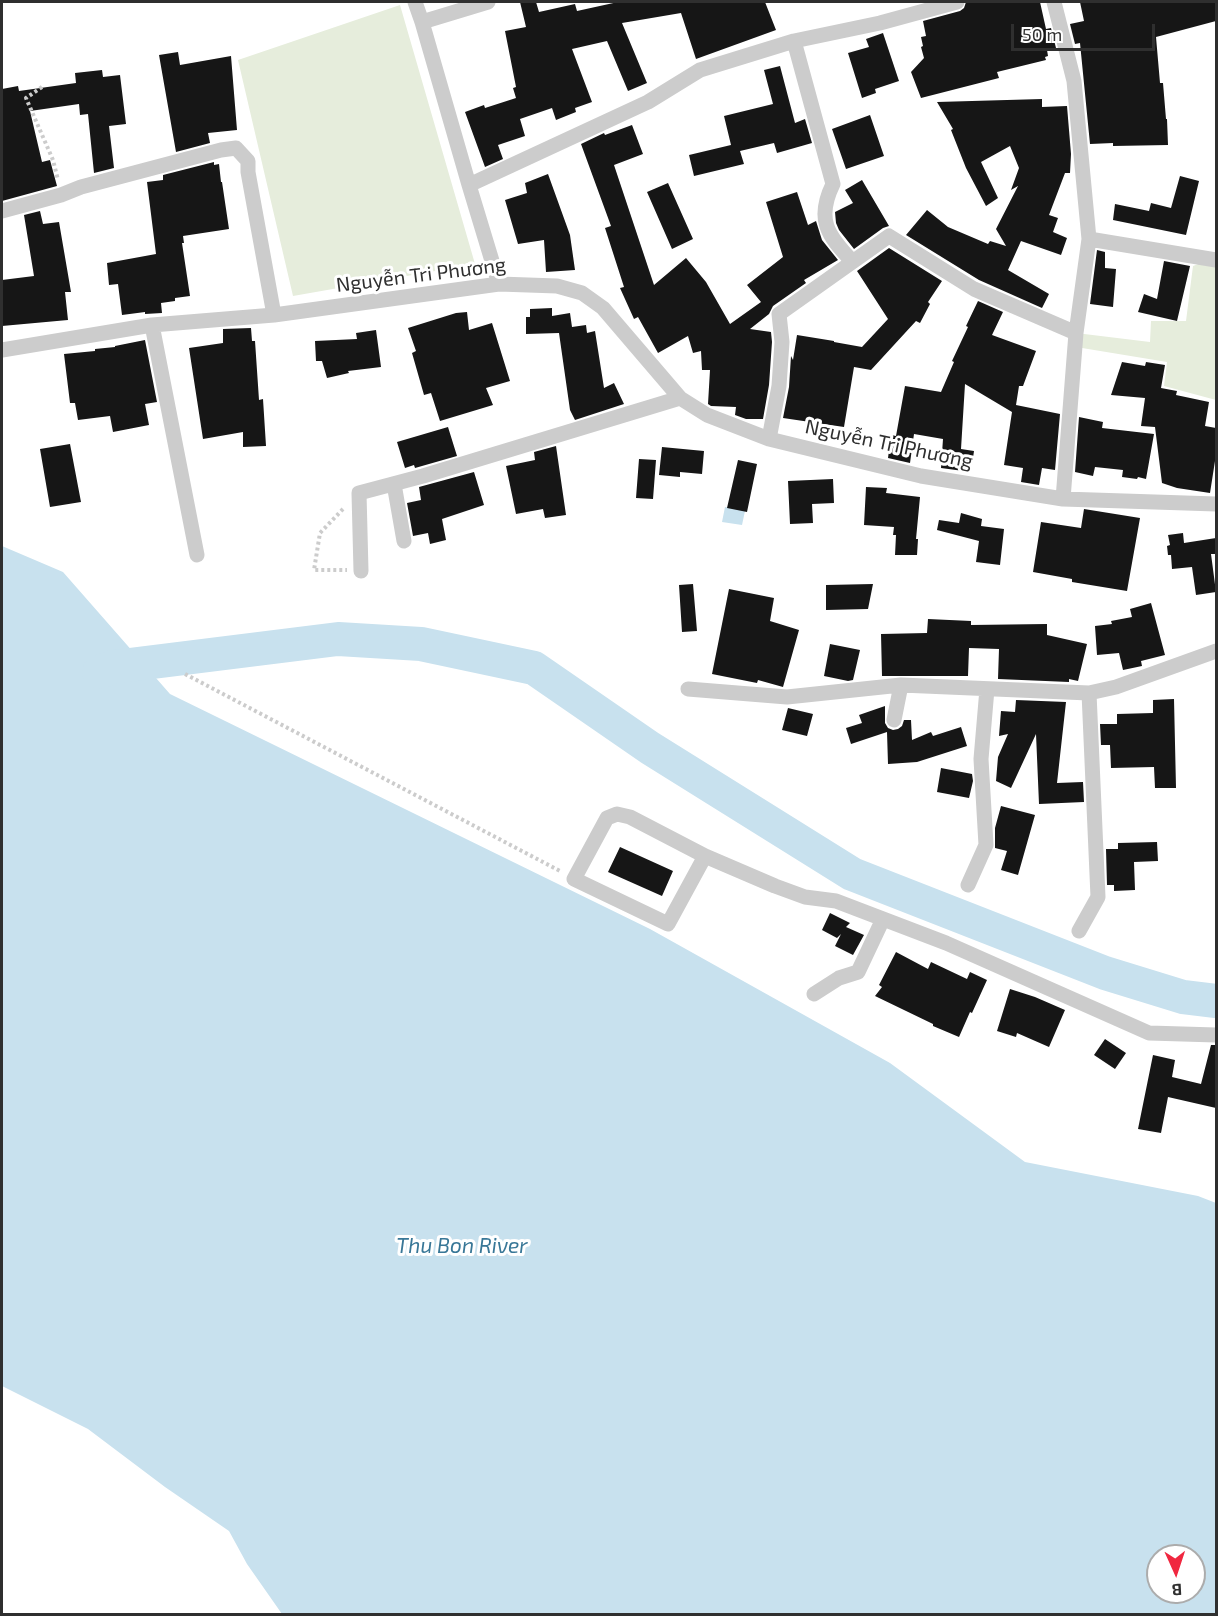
<!DOCTYPE html>
<meta charset="utf-8">
<style>
body{margin:0}
#map{position:relative;width:1218px;height:1616px;overflow:hidden;background:#fff;font-family:"Exo 2",sans-serif}
canvas{display:block}
.frame{position:absolute;inset:0;border:3px solid #2f2f2f;pointer-events:none}
.north{position:absolute;left:1146px;top:1544px;width:60px;height:60px;box-sizing:border-box;background:#fff;border:2px solid #acacac;border-radius:50%;rotate:177deg;font-size:16px;font-weight:700;line-height:24px;text-align:center;color:#2f2f2f}
.north::after{content:'';display:block;margin:auto;width:21px;height:27px;background:#f02840;clip-path:polygon(50% 0,100% 100%,50% 72%,0 100%)}
.scale{position:absolute;left:1011px;top:24px;width:144px;height:27px;box-sizing:border-box;border:3px solid #2f2f2f;border-top:0;padding-left:8px;font-size:18px;line-height:21px;white-space:nowrap;color:#2f2f2f;-webkit-text-stroke:4px #fff;paint-order:stroke}
</style>
<div id="map">
<canvas width="1218" height="1616"></canvas>
<div class="frame"></div>
<div class="north">B</div>
<div class="scale">50 m</div>
</div>
<script>
const c = document.querySelector('canvas').getContext('2d');
c.lineJoin = 'round';
function fill(path, color) { c.fillStyle = color; c.fill(path, 'evenodd'); }
function stroke(path, color, width, dash) { c.strokeStyle = color; c.lineWidth = width; c.lineCap = dash ? 'butt' : 'round'; c.setLineDash(dash || []); c.stroke(path); }
function drawText(font, color, halo, rows, align = 'center') {
  c.font = font + ' "Exo 2",sans-serif'; c.lineWidth = 6; c.setLineDash([]); c.textBaseline = 'middle'; c.strokeStyle = halo; c.fillStyle = color; for (const [text, x, y, turn = 0] of rows) {
    c.save(); c.translate(x, y); c.rotate((+turn || 0) * Math.PI / 180); c.textAlign = isNaN(turn) ? turn : align; if (halo) c.strokeText(text, 0, 0); c.fillText(text, 0, 0); c.restore();
  }
}
fill(new Path2D(`
 M400 5 475 264 293 296 238 60Z
 M1212 259 1216 262V400L1164 386 1167 362 1082 348 1076 333 1150 342 1151 321H1186L1193 266Z`), '#e6eddc');
fill(new Path2D(`
 M725 507 745 511 742 525 722 522Z
 M2 546 63 572 170 694 650 929 890 1063 1025 1162 1198 1196 1216 1203V1614H282L247 1564 229 1531 165 1487 88 1429 2 1386ZM1158 1556H1194V1592H1158Z`), '#c8e1ee');
stroke(new Path2D(`
 M99 672 113 667 338 639 421 644 534 668 650 748 852 874 1105 973 1183 997 1216 1001`), '#c8e1ee', 34);
fill(new Path2D(`
 M520 2H536L539 12 575 4 577 11 618 2H765L776 30 696 59 681 13 622 23 647 83 628 91 607 41 572 49 592 102 575 108 576 112 556 120 552 108 520 119 525 136 498 145 503 159 485 167 465 112 484 105 485 108 516 98 513 88 516 87 505 31 526 27Z
 M966 2H1040L1046 29 1051 28 1056 48 1047 50 1048 56 1045 57 1046 60 997 72 999 78 921 98 911 72 924 58 921 47 923 46 921 37 926 36 923 21 960 11 964 8Z
 M1080 2H1216V21L1156 37 1160 83H1163L1166 119H1167L1168 145 1113 146V143L1090 144 1080 43 1075 44 1070 24 1084 21Z
 M883 33 899 81 875 89 876 93 862 98 848 53 869 47 866 39Z
 M178 52 180 65 231 56 237 130 208 133 210 143 176 152 159 55Z
 M780 66 795 123 805 119 812 143 777 153 774 143 740 151 744 164 694 176 689 155 731 145 724 116 773 104 764 70Z
 M102 70 103 77 120 75 126 124 109 126 114 168 94 173 88 114 80 115 79 104 30 111 42 162 50 160 57 186 2 201V89L18 86 19 91 76 83 75 73Z
 M1042 99V107L1067 106 1071 154 1070 173H1065L1049 215 1058 218 1053 232 1067 238 1061 255 1021 241 1008 270 1049 294 1042 308 979 280 906 235 927 210 948 227 988 244 990 241 1006 246 996 229 1018 186 1011 190 1019 168 1010 146 981 162 998 198 986 206 966 168 951 130 953 129 937 102Z
 M870 115 884 156 846 169 832 129Z
 M632 125 643 154 614 165 654 285 686 258 706 282 730 324 761 302 747 285 783 257 766 202 797 192 808 225 816 221 822 240 838 260 804 280 806 283 773 306 769 314 750 329 771 332 772 342 769 385 763 419H746L735 415 736 407 711 406 708 404 710 370H702L701 351 693 353 688 336 658 353 638 317 634 319 620 288 624 287 605 228 611 226 581 144 604 133 605 135Z
 M214 162V165L219 164 221 182H222L229 229 183 236 184 243H182L190 296 175 298V301L161 303 162 313 145 314V312L122 315 118 284 109 285 107 263 156 254 147 182 163 180V175Z
 M548 174 570 235 575 270 546 272 544 240 518 244 505 200 527 193 525 183Z
 M1180 176 1199 181 1186 235 1113 220 1115 204 1149 211 1151 203 1171 208Z
 M862 180 889 226 883 228 854 249 839 230 836 223 835 212 853 203 845 190Z
 M668 183 693 239 672 249 647 192Z
 M40 211 43 224 59 222 71 292H65L68 320 2 326V280L34 276 24 215Z
 M889 248 942 281 928 302 930 304 920 323 916 321 871 370 854 367 844 427 783 418 789 387 791 356 793 360 797 335 834 341V342L862 347 888 319 857 271Z
 M1097 250 1105 252V268L1116 269 1113 307 1090 304Z
 M1164 261 1190 266 1177 321 1138 312 1144 294 1157 299Z
 M978 301 1003 312 992 335 1036 351 1023 386H1019L1016 405 1060 414 1055 470 1042 468 1039 485 1021 482 1023 468 1004 465 1012 412 965 384 961 449 974 451 971 472 941 468 943 439 914 434 910 463 888 458 891 435 896 436 905 386 941 392 954 362 952 361 968 327 966 326Z
 M552 308V316L570 313 572 327 586 325 587 333 595 331 604 388 614 383 624 404 575 420 570 410 559 333 526 334V317H530V309Z
 M467 312 469 330 492 323 510 381 486 388 493 405 440 421 431 393 424 395 412 353 416 351 408 328 456 313Z
 M251 328 252 341H255L259 400 263 399 266 446 243 447V432L203 439 189 348 223 343V329Z
 M376 330 381 367 348 371 349 373 327 378 322 361H316L315 341 357 339 356 333Z
 M145 340 157 402 145 404 149 425 113 432 110 416 78 420 75 403H70L64 354 95 351V349L115 347V346Z
 M1122 362 1145 366 1146 362 1165 365 1161 388 1177 391 1176 395 1209 402 1205 426 1216 428V461H1215L1210 493 1177 488 1162 483 1155 427 1141 426 1145 398 1111 395Z
 M1079 417 1103 422 1102 428 1154 434 1146 479 1138 477 1137 479 1122 477 1123 470 1095 467 1093 476 1075 472Z
 M448 427 457 456 415 468 414 465 405 468 397 442Z
 M70 444 81 502 50 507 40 449Z
 M556 446 566 515 545 518 543 509 516 514 506 466 535 460 534 452Z
 M662 447 704 451 702 474 680 472V477L659 475Z
 M639 459 656 460 653 499 636 498Z
 M738 460 757 464 747 512 727 508Z
 M474 472 484 505 442 519 446 540 430 544 428 533 413 536 407 503 421 500 419 487Z
 M833 479 834 503 812 504 813 523 790 524 788 481Z
 M866 487 887 488 886 493 920 497 916 539H918L917 555H895L896 535H893L894 527 864 525Z
 M1084 509 1140 518 1127 591 1072 582V579L1033 572 1041 522 1081 528Z
 M961 513 982 519 981 526 1004 529 1000 565 976 562 979 541 937 530 939 520 959 523Z
 M1183 533 1184 543 1216 538V554H1211L1216 592 1196 595 1192 567 1172 569 1171 555H1168L1167 546 1170 545 1168 535Z
 M693 584 697 631 682 632 679 585Z
 M873 584 868 609 826 610V585Z
 M729 589 774 598 770 621 799 630 783 687 758 680 757 683 712 674Z
 M1151 603 1165 655 1141 661 1142 666 1123 670 1119 653 1097 655 1095 626 1112 624 1111 621 1132 617 1130 609Z
 M928 619 971 621V625L1047 624V635L1087 644 1078 681 1069 679V682L998 679 999 649 969 648 968 676H882L881 634 927 633Z
 M830 644 860 650 853 680 848 681 824 676Z
 M1174 699 1176 788H1155L1154 767 1111 768 1110 745H1101L1100 724H1117V714L1153 713V700Z
 M1016 700 1066 702 1057 783 1083 782 1084 802 1039 804 1036 734 1011 788 996 781 998 757 1008 734 999 736 1001 711 1015 712Z
 M885 706V723L888 728 893 730 898 729 902 726 904 720H911L912 740 931 732 933 736 961 727 967 746 917 762 888 764 887 732 851 744 846 728 862 723 859 715Z
 M788 708 813 714 807 736 782 730Z
 M941 768 972 774 973 781 969 798 937 792Z
 M1001 806 1035 815 1018 875 1001 870 1007 851 995 848V828Z
 M1157 842 1158 861 1134 862 1135 890 1114 891V885H1107L1106 849H1118V843Z
 M620 847 673 871 662 896 608 872Z
 M830 913 850 923 846 927 864 935 853 955 835 946 841 934 837 938 822 930Z
 M896 952 928 969 931 962 967 979 970 972 987 980 972 1013 970 1012 959 1037 933 1026V1024L875 996 882 987 879 985Z
 M1010 989 1035 997 1065 1010 1049 1047 1017 1033 1016 1037 997 1031Z
 M1105 1039 1126 1053 1115 1069 1094 1055Z
 M1211 1045H1216V1108L1168 1097 1161 1133 1138 1129 1153 1055 1175 1060 1172 1077 1201 1084Z`), '#161616');
stroke(new Path2D(`
 M42 87 26 98 53 160 58 180
 M343 509 320 533 314 570H347
 M185 674 560 871`), '#ccc', 4, [3, 3]);
stroke(new Path2D(`
 M415 2 422 22 469 185 499 284
 M1054 2 1074 81 1089 239 1076 333 1063 499
 M422 22 488 2
 M794 41 833 184C816 219 827 235 852 261
 M469 185 648 102 700 70 794 41 880 23 957 2
 M2 211 61 195 81 187 221 150 236 148 248 161V172L274 315
 M1089 239 1216 260
 M152 325 197 555
 M2 350 152 325 274 315 499 284 557 286 582 293 603 308 680 398 707 415 769 439 921 476 1063 499 1216 504
 M769 439 779 386 782 342 779 314 889 236 974 289 1076 333
 M394 484 404 541
 M361 571 359 493 423 476 680 398
 M688 689 787 697 901 685 1089 693 1116 687 1216 651
 M894 720 901 685
 M705 856 668 924 574 879 607 818 617 814 630 817 705 856 775 886 805 897 836 901 946 943 1149 1033 1216 1035
 M968 885 986 845 981 759 987 689
 M1079 931 1098 897 1089 693
 M814 994 839 978 858 972 883 919`), '#ccc', 15);
drawText('20px', '#2f2f2f', '#fff', [
 ["Nguyễn Tri Phương",421,275,-7],
 ["Nguyễn Tri Phương",889,444,12]
]);
drawText('italic 21px', '#387797', '#fff', [
 ["Thu Bon River",462,1246]
]);
</script>
